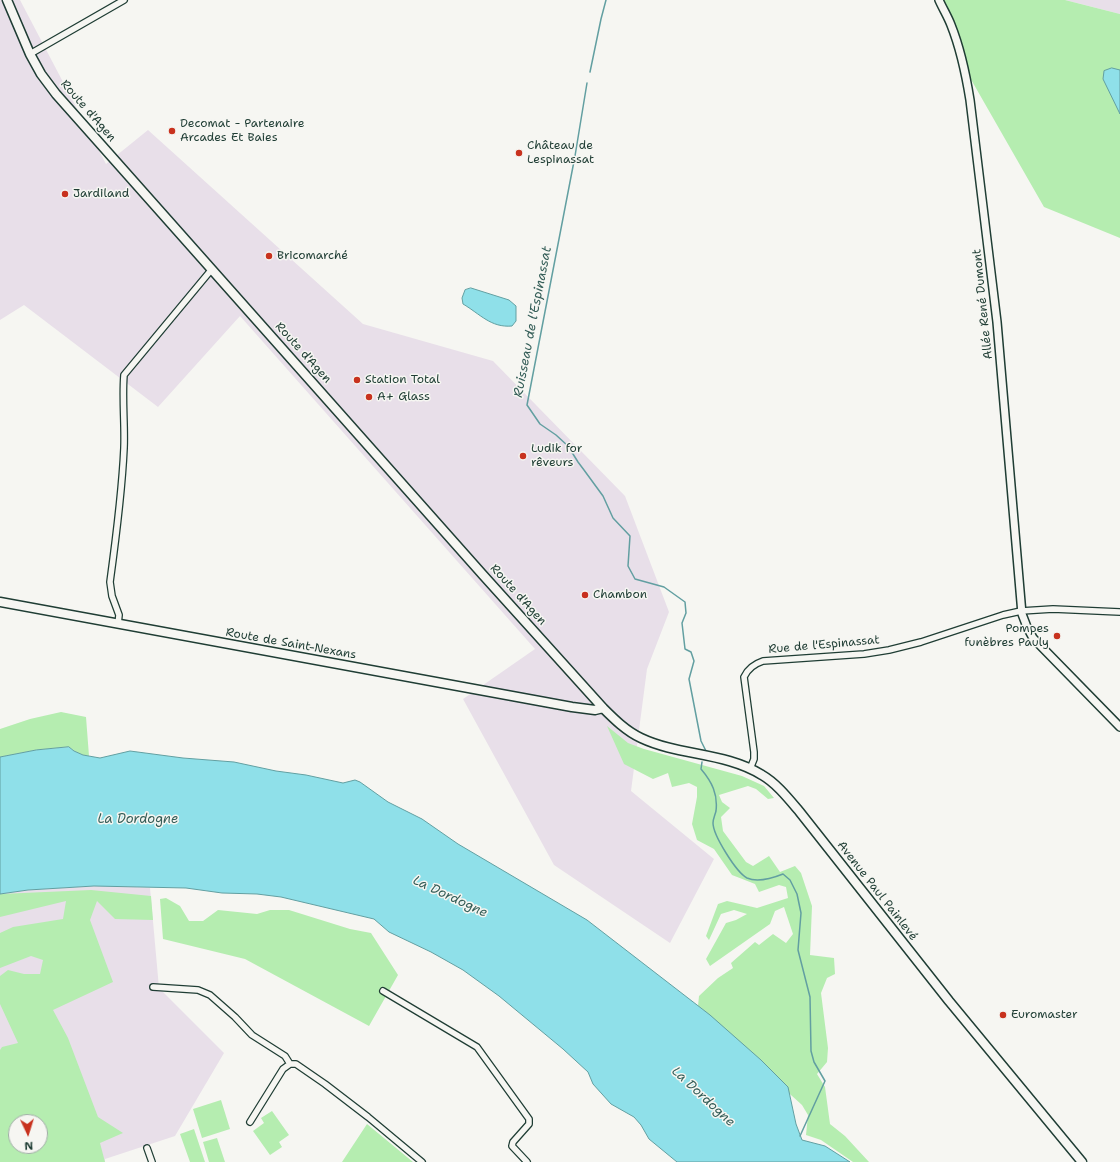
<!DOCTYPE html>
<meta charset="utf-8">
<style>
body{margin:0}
#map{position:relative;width:1120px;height:1162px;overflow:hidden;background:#f6f6f2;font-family:"Shantell Sans",sans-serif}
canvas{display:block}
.north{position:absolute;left:8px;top:1114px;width:40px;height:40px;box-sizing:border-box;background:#f6f6f2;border:1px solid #a0aca6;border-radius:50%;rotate:176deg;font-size:11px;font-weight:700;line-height:16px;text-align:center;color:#1f3d34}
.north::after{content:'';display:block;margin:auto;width:14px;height:18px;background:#c8321e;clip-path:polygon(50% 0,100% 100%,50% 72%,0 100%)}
</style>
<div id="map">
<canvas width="1120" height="1162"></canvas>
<div class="north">N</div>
</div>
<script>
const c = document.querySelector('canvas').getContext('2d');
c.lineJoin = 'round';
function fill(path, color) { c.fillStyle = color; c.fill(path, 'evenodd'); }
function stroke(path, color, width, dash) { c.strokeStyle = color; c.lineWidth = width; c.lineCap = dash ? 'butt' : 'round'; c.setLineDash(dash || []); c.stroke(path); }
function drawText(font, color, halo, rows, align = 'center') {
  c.font = font + ' "Shantell Sans",sans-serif'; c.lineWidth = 3; c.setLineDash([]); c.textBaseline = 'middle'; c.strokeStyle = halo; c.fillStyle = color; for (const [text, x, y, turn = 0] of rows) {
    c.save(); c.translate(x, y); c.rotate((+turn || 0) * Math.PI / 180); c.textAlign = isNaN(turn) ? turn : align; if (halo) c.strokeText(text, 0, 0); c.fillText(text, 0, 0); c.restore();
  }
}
fill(new Path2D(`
 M0 0H20L106 164 148 130 363 324 493 361 625 496 669 612 647 669 631 791 714 859 670 943 554 865 463 699 535 649 240 316 158 407 24 305 0 320Z
 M1065 0H1120V14Z
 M94 886H122L150 888 159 988 224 1053 175 1136 105 1159V1162H0V894L28 890ZM16 1122H40V1146H16Z`), '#e8dfe9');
fill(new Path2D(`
 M939 0H1065L1120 14V238L1044 207 965 69Z
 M61 712 86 717 89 756C81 755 75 752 69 747L36 750 0 757V729L30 719Z
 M607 726 628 743 644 749 742 776 764 786 774 798 768 799 756 789 748 786 719 795 722 802 730 808 721 817 723 831 746 862 753 866 769 856 780 872 795 866 801 873 812 906 810 955 834 958 835 974 827 978 821 993 828 1048 827 1062 817 1074 825 1087 830 1124 845 1136 869 1162H853L821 1140 806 1135 808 1115 802 1105 770 1076 698 1006 699 996 718 978 733 968 731 963 755 942 759 945 773 934 786 943 793 934 784 907 775 911 770 924 710 966 706 959 726 923 736 920 747 914 734 910 721 914 709 940 706 936 718 904 727 901 757 908 788 898 786 887 779 885 759 892 755 884 732 875 714 849 697 840 692 824 697 797V787L689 783 672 787 668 773 653 779 624 764Z
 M91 890 151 896 153 920 115 919 97 901 90 920 113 982 53 1010 68 1038 98 1117 123 1133 100 1143 105 1162H0V1050L2 1047 18 1043 0 1004V976L8 970 24 974H40L43 960 31 956 0 968V933L13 927 63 919 66 901 0 917V894ZM16 1122H40V1146H16Z
 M166 898 180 906 189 921H203L218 910 257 914 270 910H289L350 929 371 933 398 975 369 1026 245 959 163 939 160 899Z
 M221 1100 230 1129 202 1138 193 1109Z
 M272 1111 289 1135 279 1142 282 1147 270 1155 253 1131 264 1123 261 1118Z
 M367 1124 413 1162H342Z
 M194 1129 205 1162H190L180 1134Z
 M217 1138 225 1162H209L203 1142Z`), '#b5edb0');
const water = new Path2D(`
 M1112 68 1120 70V114L1103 79 1104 71Z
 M471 288 509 300 516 306V321L512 326C491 328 480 314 463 304L462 298 465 290Z
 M69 747 74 751 83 755 100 758 130 751 183 758 234 762 276 771 306 775 343 783 355 780 360 782 388 802 422 819 458 844 587 920 710 1015 761 1060 788 1087 796 1124 802 1140 825 1146 850 1162H677L649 1139 641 1125 634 1117 611 1104 593 1084 588 1072 563 1049 499 996 463 970 431 952 389 932 374 919 281 897 257 894 222 893 186 888 94 886 28 890 0 894V757L36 750Z`);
fill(water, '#8fe0e9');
stroke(water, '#629fa1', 1);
stroke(new Path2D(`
 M590 72 601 19 606 0
 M587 83 575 156 527 405 540 424 556 435 568 446 578 462 584 470 603 496 613 518 630 536 628 566 635 579 664 587 685 602 686 613 682 623 685 649 691 652 694 661 689 679 701 741 706 751
 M702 762 701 769C712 782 718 794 716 811 715 815 713 819 713 823 713 835 736 872 747 878 758 883 773 878 783 874L790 880 797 894 801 913 798 950 810 997 811 1051 814 1062 825 1081 800 1136`), '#629fa1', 1.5);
const minor = new Path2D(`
 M30 54 124 0
 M118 624 119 615 112 596 110 582C116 538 122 493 124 448 125 424 122 399 124 375L212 269
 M750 769 754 759V752L744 677C748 668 754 664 763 661L864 654 889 650 921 642 1003 615 1021 611 1053 609 1120 612
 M153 987 198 990 210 995 235 1017 252 1035 285 1056 290 1064
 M383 991 477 1047 529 1119V1124L513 1142 512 1146 527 1162
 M290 1064H296L325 1084 368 1117 422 1162
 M250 1122 283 1069 290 1064
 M147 1148 152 1162`);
const tertiary = new Path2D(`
 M939 0C943 9 948 17 951 25 961 50 966 75 970 100L997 322 1022 614 1027 627 1033 638 1120 727`);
const secondary = new Path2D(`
 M7 0 30 54 41 74 56 94 483 575 603 708C614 719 626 731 641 738 679 756 725 752 762 775 776 783 788 798 799 811L949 1001 1082 1162
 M0 602 572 707 595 710 603 708`);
stroke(minor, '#1f3d34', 8);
stroke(tertiary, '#1f3d34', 10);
stroke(secondary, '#1f3d34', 11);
stroke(minor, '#f6f6f2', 5.5);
stroke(tertiary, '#f6f6f2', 7);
stroke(secondary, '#f6f6f2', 8);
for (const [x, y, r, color] of [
 [172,131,4,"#c8321e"],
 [519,153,4,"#c8321e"],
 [65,194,4,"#c8321e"],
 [269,256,4,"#c8321e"],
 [357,380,4,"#c8321e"],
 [369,397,4,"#c8321e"],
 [523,456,4,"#c8321e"],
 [585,595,4,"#c8321e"],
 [1057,636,4,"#c8321e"],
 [1003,1015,4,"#c8321e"]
]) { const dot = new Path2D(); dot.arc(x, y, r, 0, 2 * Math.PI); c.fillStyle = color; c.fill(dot); stroke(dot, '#f6f6f2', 1.5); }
drawText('12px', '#1f3d34', '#f6f6f2', [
 ["Route d'Agen",88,111,49],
 ["Allée René Dumont",983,304,-96],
 ["Route d'Agen",303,353,48],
 ["Route d'Agen",518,595,48],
 ["Route de Saint-Nexans",291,644,10],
 ["Rue de l'Espinassat",824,645,-5],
 ["Avenue Paul Painlevé",877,891,52]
]);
drawText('12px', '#1f3d34', '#f6f6f2', [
 ["Decomat - Partenaire",180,124],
 ["Arcades Et Baies",180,138],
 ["Château de",527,146],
 ["Lespinassat",527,160],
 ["Jardiland",73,194],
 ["Bricomarché",277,256],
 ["Station Total",365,380],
 ["A+ Glass",377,397],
 ["Ludik for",531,449],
 ["rêveurs",531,463],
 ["Chambon",593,595],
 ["Pompes",1049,629,"right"],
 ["funèbres Pauly",1049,643,"right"],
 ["Euromaster",1011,1015]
], 'left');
drawText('italic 13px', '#355e58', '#f6f6f2', [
 ["Ruisseau de l'Espinassat",533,322,-79],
 ["La Dordogne",138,820],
 ["La Dordogne",450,897,25],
 ["La Dordogne",703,1097,43]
]);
</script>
